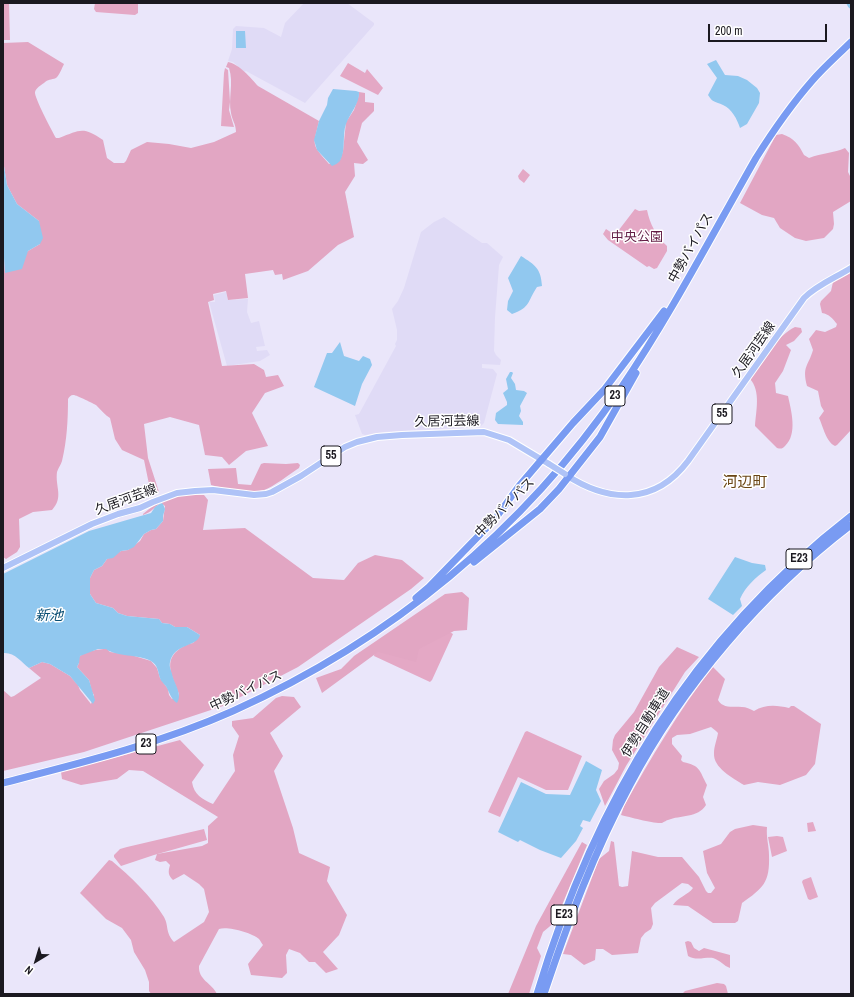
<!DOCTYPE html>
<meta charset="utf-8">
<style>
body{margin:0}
#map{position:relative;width:854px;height:997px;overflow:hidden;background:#eae6fa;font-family:"Archivo Narrow",sans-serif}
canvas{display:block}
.frame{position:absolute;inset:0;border:4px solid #1b1920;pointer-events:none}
.north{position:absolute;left:16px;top:941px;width:40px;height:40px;-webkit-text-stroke:3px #fff;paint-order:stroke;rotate:218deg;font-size:11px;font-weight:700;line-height:16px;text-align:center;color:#1b1920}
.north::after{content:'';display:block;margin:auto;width:14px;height:18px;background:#1b1920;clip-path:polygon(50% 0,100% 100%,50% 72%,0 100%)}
.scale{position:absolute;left:708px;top:24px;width:119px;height:18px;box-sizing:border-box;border:2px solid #1b1920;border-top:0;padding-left:5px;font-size:12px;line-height:14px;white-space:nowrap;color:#1b1920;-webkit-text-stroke:3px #fff;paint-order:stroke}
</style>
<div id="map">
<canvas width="854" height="997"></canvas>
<div class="frame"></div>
<div class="north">N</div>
<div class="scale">200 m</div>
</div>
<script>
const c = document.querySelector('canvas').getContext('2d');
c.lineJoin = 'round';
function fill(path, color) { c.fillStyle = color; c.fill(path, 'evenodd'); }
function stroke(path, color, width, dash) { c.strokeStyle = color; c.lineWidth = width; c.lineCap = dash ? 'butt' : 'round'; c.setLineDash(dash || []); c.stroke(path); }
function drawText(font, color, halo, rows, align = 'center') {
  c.font = font + ' "Archivo Narrow","Noto Sans JP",sans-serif'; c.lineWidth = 3; c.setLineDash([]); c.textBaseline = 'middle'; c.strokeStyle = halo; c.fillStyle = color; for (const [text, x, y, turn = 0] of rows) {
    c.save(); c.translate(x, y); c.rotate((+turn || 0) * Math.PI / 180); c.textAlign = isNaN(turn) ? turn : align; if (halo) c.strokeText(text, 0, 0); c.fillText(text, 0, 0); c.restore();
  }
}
fill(new Path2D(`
 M304 3H347L374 23V25L305 103 246 71 244 72 233 62 228 61 232 49 233 29 236 26 264 28 281 37 285 23Z
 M444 217 482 243H487L503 257 499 265 495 317 494 351 496 355 501 360 500 365 482 364V368L493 369 497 374 484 423 481 426 458 425 455 428 384 432 365 435 362 434 355 415 359 414 396 346 395 344 397 340V330L392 309 398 301 404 288 421 232 434 222Z
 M226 292 228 300 248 299 247 312 251 323 259 321 265 346 256 347 257 351 267 350 270 355 260 361 227 366 209 302H215L214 295Z`), '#e0dbf6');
fill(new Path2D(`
 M3 3 9 4 10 40H3Z
 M95 3H138V13L135 15 96 12 94 9Z
 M348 63 365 73 367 69 383 88 378 95 340 76Z
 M225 68 228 70 230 102 229 110 234 127 221 126 224 73Z
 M523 169 530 175 524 183 519 179 518 176Z
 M635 209 639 211 647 210C650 224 656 236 667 246V251L657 268 654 269 649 266 647 267 608 240 603 234 606 229 615 235Z
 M423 616 453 634 432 680 430 682 374 656 375 649Z
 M527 731 582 756 568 790H546L518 777 500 817 488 812 525 732Z
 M813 822 816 831 808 832 807 823Z
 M204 829 207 840 154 855 121 866 114 857V855L120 849 127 847Z
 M777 836 783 837 787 851 772 857 768 837Z
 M811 877 818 897 810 900 808 899 802 882 803 880Z`), '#e4a8c5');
fill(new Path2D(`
 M28 42 64 64C62 68 59 76 56 78 51 80 48 79 44 83 41 85 36 88 35 92 34 97 52 131 56 138H59C80 130 83 126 103 140L107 158 114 163H124L126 161 131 150 147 142 169 144 191 148 214 142 236 132C236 124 232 120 231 113 228 98 234 83 229 68L226 67 228 62C239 64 251 78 258 86L319 121C313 147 311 143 329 164L340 160 343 151 346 122 354 110 359 95V92L365 93V102L374 103V111L362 123 357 142 368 160 363 164 354 163 355 176 345 192 354 237 338 245 308 271 283 280 282 274 275 275 273 270 245 274 248 298 228 300 226 291 213 294 214 300 208 302 222 366 254 364 264 370 266 377 278 375 284 386 265 393 252 413 268 446 246 451 229 465 222 457 205 455 199 425 170 417 144 424 148 458 159 492 151 494 144 460 122 450 115 439 110 418C105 415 101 410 96 405 94 404 75 394 73 395 71 395 69 397 68 399 68 420 67 440 62 461 61 465 58 468 57 472 55 487 64 497 52 510L33 512 19 519 20 547 17 552 6 559 3 557V231L4 233V258L5 273 28 251 40 244 39 221 17 204 7 185 3 160V43Z
 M782 134C794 138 799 145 804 155L809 158C822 153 834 153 845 148L849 153 848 172 851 178V201L833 212 834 224 833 229 824 238 806 241 795 238 780 228 774 218 762 215 740 203 776 135Z
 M851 271V430L837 445 835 446C826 442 823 426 819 418L824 411 821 406 818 391 807 386C802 366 808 367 813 350L809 339 816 330 825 332 836 327 837 324C833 319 829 314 822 313L820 304 821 301 831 291 833 282Z
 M795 327 801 328 802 332 794 341 786 345 791 350 783 371 775 383 776 393 788 396C791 410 798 434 785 446 782 449 781 449 777 448L755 426C756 411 761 391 750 379 762 363 777 335 795 327Z
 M264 463 286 464 298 463 300 465 299 468C290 474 273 487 264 490 246 495 228 489 211 485L208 469 236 468 238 484 251 485 261 464Z
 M189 494 204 495 208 500 203 530 245 528 313 578 344 580 358 563 375 555 402 560 424 578 411 589 298 667 223 706 84 752 3 771V690L11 697 14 696 41 678 29 668 42 662 50 664 70 676 78 685 80 690 91 704 94 695 92 692 89 680 77 667 79 663 78 658C84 651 98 649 107 649L110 652 131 655 151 661 157 668 160 678 168 689 169 695 172 699 179 696V694C174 680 163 663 177 651 181 647 187 644 193 643L200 635 187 627H175L170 624 162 623 159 619 127 616 118 613 113 608 96 603 90 594V578L94 570 102 566 107 559 121 551 128 550 140 541 144 534 151 530 156 529 163 521 165 506 161 503C153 508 152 512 143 515V514C158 501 170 497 189 494Z
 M462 592 469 598 467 630 454 631 419 649 416 662 378 652 322 693 316 678 341 669 354 656 445 594Z
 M677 647 699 657 685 672 626 766 605 806 599 789 604 781 614 774 618 769 619 763 612 750 613 740 615 735 634 712 659 667Z
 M713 667 725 679 718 700C723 709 733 706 742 707 746 707 750 709 754 711 765 704 777 705 789 708L791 706H794L821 724 815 764 806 775 780 785 758 782 744 785C733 778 713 768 714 753 714 746 717 740 718 733L716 731 711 727 690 734 677 735 672 738V744L682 756 681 760 683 762C701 766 699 770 707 785L703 797 706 805C698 818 680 815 668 820 667 820 664 822 662 823 654 824 630 817 621 815L624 806C651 758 679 710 713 667Z
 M282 696 294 697 301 707 270 733 283 756 274 771 293 828 299 853 330 867 327 881 347 915 339 935 323 952 338 969 326 973 315 962H309L300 953 289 949 286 955 287 973 282 978 251 975 248 964 263 945C262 944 260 940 259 939 252 933 228 926 219 929L199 966C198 980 212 983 217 994H151L149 991V982L145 970 134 952 131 940 122 928 106 919 80 893 109 860 112 861C130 876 152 897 164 917 169 926 165 932 174 942L204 922 209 912 204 889 199 884 184 874 173 880C168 875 168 872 170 865L166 861 160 862 155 860 157 854 202 846 208 843V826L218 817 143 771 129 770 117 779 81 785 62 779 61 772 180 740 204 765 192 782C194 795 202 799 213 804L235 771 233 755 239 736 232 726V721L253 718 276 698Z
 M753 825 767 827C766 837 769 846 769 855 770 883 763 888 742 903L738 921 735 923H713L688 906 673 905C678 897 688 895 693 888L688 884 682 883 655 903 651 908 653 924 651 929 645 933 641 938 638 953 612 955 603 949H596L595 960 584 965 571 955 563 954 599 859 609 851 611 841 614 842 619 886 622 887 628 886 632 851 658 857H682L699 877 706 891 708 893H711L715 888 707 873 703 851 721 844 730 832 735 829Z
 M582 842 587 845 555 922 543 932 537 948 541 956 529 994H508L536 926Z
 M688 941 691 942 694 948 699 951 704 948 730 955V968C724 966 720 960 713 958 705 957 696 961 688 956L685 942Z
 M717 983 724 984 726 986 728 994H682L685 991Z`), '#e2a6c3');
fill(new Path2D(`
 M245 31 246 48H236V31Z
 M716 60 725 75 738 76 747 80 757 88 760 93 759 103 747 124 740 128C737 119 732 109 723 105 715 101 713 103 708 95L717 78 707 64Z
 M333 89 356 91 359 92C360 103 349 115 346 124 342 135 346 150 340 161 338 163 335 165 332 166L317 150 314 140 319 121 327 105 328 98Z
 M3 160 7 185 17 204 39 221 43 238 40 244 28 251 22 269 5 273 4 258V233L3 231Z
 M521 256C535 265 541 268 542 286L537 287C527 302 531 307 512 314L507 310 508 301 513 291 508 278Z
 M340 342 344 356 359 361 363 356 370 359 372 365 362 384 355 406 314 387 327 353H332Z
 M510 372H512L513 373 511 378 515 384 516 390 524 391 527 393 520 406 521 411 519 416 523 422V425L498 424 495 420 496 413 507 405V402L503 393 508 389 506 379Z
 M161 503 163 504 165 509 163 516V521L156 529 151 530 144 534 134 547 128 550 121 551 113 558 107 559 102 566 94 570 90 578V594L96 603 113 608 118 613 127 616 159 619 162 623 170 624 175 627H187L200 635C198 647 174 643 170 662 169 667 171 670 172 674 174 684 183 694 177 703 171 699 170 694 167 688 165 684 161 682 160 678 158 672 158 665 151 661 138 654 117 657 106 649H98L80 656 79 663 77 667 89 680 95 700 93 704 70 676 50 664 42 662 29 668C21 662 15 652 3 653V574L89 531 151 513 155 507Z
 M735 557 752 563 765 565 766 570C755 578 746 586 740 599L742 606 733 615 708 599Z
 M586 761 602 770 596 790 601 801 590 822 583 820 580 826 583 828 576 841 561 858 540 850 520 840 518 842 498 832 521 782 546 794 570 795Z`), '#91c8ef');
stroke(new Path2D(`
 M850 3 851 5`), '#91c8ef', 7);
const major = new Path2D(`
 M566 475C609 503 655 505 688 461L804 298C817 285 835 278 851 268
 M3 568 92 524 118 514 140 508 153 502 177 493 195 491 213 490 254 495 266 494 272 492 301 476 345 447 357 442 377 437 402 435 484 432 509 440 549 464`);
const highway = new Path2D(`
 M474 562 540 509 559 489 600 437 636 373
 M416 598 429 587 495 519 519 486 573 423 604 390 664 311
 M3 783C81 763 159 744 233 711 391 640 523 531 621 388 671 314 712 235 756 158 773 131 791 105 812 81 824 67 838 55 851 42
 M537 994C595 801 691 640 851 516
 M544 994C568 922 594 852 630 785 682 686 762 593 851 525`);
stroke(major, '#fff', 8);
stroke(highway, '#fff', 9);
stroke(major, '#afc3f7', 6);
stroke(highway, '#799bf2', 7);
const majorBridge = new Path2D(`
 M549 464 565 474`);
stroke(majorBridge, '#fff', 8, []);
stroke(majorBridge, '#afc3f7', 6);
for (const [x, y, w] of [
 [615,396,20],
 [722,414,20],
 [331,456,20],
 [799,559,26],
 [146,744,20],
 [564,915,26]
]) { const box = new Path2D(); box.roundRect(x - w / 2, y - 10, w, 20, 3); c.fillStyle = '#fff'; c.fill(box); stroke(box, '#1b1920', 1); }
drawText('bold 12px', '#1b1920', null, [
 ["23",615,396],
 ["55",722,414],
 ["55",331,456],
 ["E23",799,559],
 ["23",146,744],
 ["E23",564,915]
]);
drawText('13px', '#621d45', '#fff', [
 ["中央公園",637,238]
]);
drawText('13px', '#1b1920', '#fff', [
 ["中勢バイパス",691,248,-61],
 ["久居河芸線",754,350,-55],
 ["久居河芸線",447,422,-1],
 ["久居河芸線",126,500,-20],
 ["中勢バイパス",505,508,-45],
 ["中勢バイパス",246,691,-25],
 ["伊勢自動車道",646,723,-58]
]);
drawText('italic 14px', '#094e73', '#fff', [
 ["新池",49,616]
]);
drawText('15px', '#6a4514', '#fff', [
 ["河辺町",745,483]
]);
</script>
